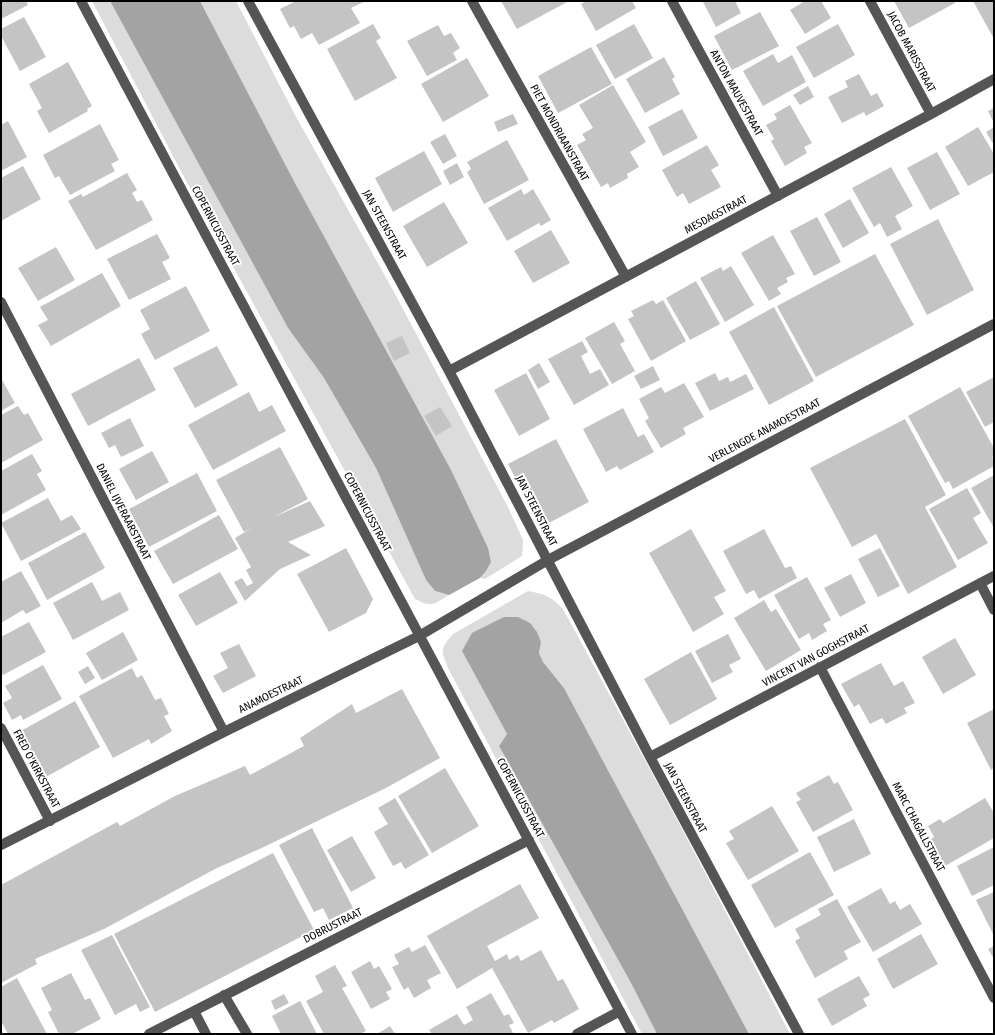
<!DOCTYPE html>
<style>
body{margin:0}
#map{position:relative;width:995px;height:1035px;overflow:hidden;background:#fff;font-family:"Fira Sans Condensed",sans-serif}
canvas{display:block}
.frame{position:absolute;inset:0;border:2px solid #000;pointer-events:none}
</style>
<div id="map">
<canvas width="995" height="1035"></canvas>
<div class="frame"></div>
</div>
<script>
const c = document.querySelector('canvas').getContext('2d');
c.lineJoin = 'round';
function fill(path, color) { c.fillStyle = color; c.fill(path, 'evenodd'); }
function stroke(path, color, width, dash) { c.strokeStyle = color; c.lineWidth = width; c.lineCap = dash ? 'butt' : 'round'; c.setLineDash(dash || []); c.stroke(path); }
function drawText(font, color, halo, rows, align = 'center') {
  c.font = font + ' "Fira Sans Condensed",sans-serif'; c.lineWidth = 4; c.setLineDash([]); c.textBaseline = 'middle'; c.strokeStyle = halo; c.fillStyle = color; for (const [text, x, y, turn = 0] of rows) {
    c.save(); c.translate(x, y); c.rotate((+turn || 0) * Math.PI / 180); c.textAlign = isNaN(turn) ? turn : align; if (halo) c.strokeText(text, 0, 0); c.fillText(text, 0, 0); c.restore();
  }
}
fill(new Path2D(`
 M92 1H110L288 328 324 378 376 468 426 580 435 591 449 595C434 604 432 608 415 599L184 177Z
 M200 1H236L294 113 394 292 509 509 523 540 522 556 485 579 480 578 486 571 296 185Z
 M528 591C545 594 552 597 563 609L673 812 790 1034H749L564 688 543 662 539 653 541 642 462 651 507 734 499 746 631 983 657 1034H642L448 668C441 650 440 649 453 634Z`), '#dcdcdc');
fill(new Path2D(`
 M110 1H200L296 185 451 470 488 548 491 562 486 571 480 578 449 595 435 591 426 580 376 468 324 378 288 328Z
 M504 617H518L530 623 537 632 541 642 539 653 543 662 564 688 749 1034H657L631 983 499 746 507 734 462 651 472 633Z`), '#a3a3a3');
fill(new Path2D(`
 M1 1H26L28 5 1 19Z
 M296 1H366L351 8 360 23 319 45 312 33 301 39 294 26 290 28 280 9Z
 M501 1H569L517 29Z
 M587 1H632L636 8 596 31 581 4Z
 M704 1H735L741 13 716 27 703 2Z
 M805 1H821L831 18 805 34 790 10Z
 M894 1H954L955 3 909 28Z
 M973 1H994V39Z
 M760 12 779 46 732 70 714 36Z
 M24 17 46 57 20 71 1 36V29Z
 M373 24 381 38 376 41 397 78 355 101 327 49Z
 M634 24 653 58 615 79 596 45Z
 M838 24 855 55 814 78 796 47Z
 M438 25 444 36 451 33 460 48 453 53 457 60 427 76 407 41Z
 M591 47 612 84 558 113 538 76Z
 M773 54 778 63 792 55 806 82 763 106 743 71Z
 M664 57 675 77 672 79 680 94 645 113 626 79Z
 M467 58 489 96 443 122 421 84Z
 M68 62 92 106 87 109 88 111 49 133 37 111 42 108 29 84Z
 M859 74 871 96 877 93 884 106 866 116 864 112 842 123 828 97 848 87 845 81Z
 M613 85 646 142 630 152 639 167 627 174 628 178 610 188 608 183 601 187 577 145 586 140 582 134 593 128 579 105Z
 M808 86 814 97 800 105 793 95Z
 M790 105 812 143 804 147 807 153 785 166 771 141 774 139 766 125 777 119 774 114Z
 M994 108V123L988 111Z
 M682 109 698 138 663 156 648 127Z
 M513 114 518 124 498 132 494 122Z
 M8 121 27 157 1 171V125Z
 M100 124 119 160 111 164 115 171 70 195 59 176 55 178 43 155Z
 M978 127 994 154V172L968 186 945 147Z
 M994 127V145L986 132Z
 M445 134 457 156 443 164 430 142Z
 M507 140 529 180 484 204 467 172 471 169 467 162Z
 M707 145 719 165 711 170 721 187 689 204 683 193 677 197 662 170Z
 M424 151 442 184 393 212 375 178Z
 M937 152 960 194 930 210 907 168Z
 M457 163 464 177 450 185 443 171Z
 M23 166 41 199 1 221V178Z
 M891 167 913 206 895 216 902 229 887 237 880 223 874 227 852 188Z
 M127 173 137 190 132 193 137 202 142 200 153 220 96 250 68 201 81 194 83 197Z
 M521 189 524 195 533 189 551 220 541 226 539 223 507 241 488 208Z
 M850 199 869 233 843 248 824 214Z
 M444 202 468 243 427 267 403 226Z
 M817 217 841 262 814 276 790 231Z
 M938 219 974 290 927 315 890 244Z
 M551 230 570 263 533 283 514 251Z
 M157 234 170 258 162 262 171 279 129 300 107 259Z
 M773 235 795 274 786 278 788 282 777 288 781 294 769 301 741 253Z
 M56 247 75 280 38 301 18 268Z
 M875 254 914 325 816 377 777 306Z
 M731 266 754 305 725 322 700 278 721 267 723 271Z
 M102 273 121 306 51 346 38 325 48 320 40 307Z
 M696 281 720 324 690 340 666 298Z
 M186 286 210 331 155 360 141 334 150 329 140 310Z
 M653 300 656 304 663 300 686 341 651 361 628 319 634 316 631 311Z
 M774 307 814 381 769 405 729 332Z
 M614 322 625 341 620 344 635 371 612 384 585 338Z
 M402 336 410 353 394 361 386 343Z
 M582 341 588 352 581 356 590 374 600 369 609 385 574 405 548 359Z
 M217 346 238 385 195 408 173 368Z
 M139 358 156 390 88 426 71 394Z
 M539 363 550 382 538 389 528 370Z
 M653 366 660 380 641 389 634 376Z
 M526 373 550 419 519 436 494 390Z
 M715 373 719 381 728 377 730 382 746 374 754 389 710 411 695 383Z
 M994 377V422L985 427 966 392Z
 M1 378 15 403 1 411Z
 M684 383 704 417 683 428 686 434 661 448 645 421 649 418 639 399 661 387 665 393Z
 M960 387 994 448V456L992 457 994 461V466L953 489 949 481 945 483 908 416Z
 M249 392 259 412 272 405 286 431 213 470 188 425Z
 M18 406 24 415 28 413 43 440 1 463V415Z
 M440 407 452 426 436 436 424 416Z
 M623 408 638 437 644 434 654 452 620 470 617 466 606 472 583 429Z
 M130 418 144 446 121 457 115 445 109 448 101 433Z
 M905 419 946 495 925 507 957 567 908 594 876 534 852 547 810 468Z
 M556 439 589 502 541 527 508 464Z
 M280 447 308 499 274 517 310 501 325 526 288 542 311 555 280 569 245 601 234 582 242 578 247 586 253 583 246 570 251 567 235 538 252 528 244 532 216 480Z
 M152 451 169 482 136 500 119 469Z
 M32 454 42 471 37 474 46 490 1 515V471Z
 M197 473 217 511 149 547 129 509Z
 M994 475V528L971 488Z
 M967 488 981 513 973 518 988 543 958 560 929 509Z
 M48 498 61 521 72 515 81 529 21 561 1 523Z
 M219 515 238 549 173 584 154 551Z
 M691 529 726 591 714 597 724 614 693 632 649 553Z
 M764 529 785 568 791 566 797 578 759 599 754 590 746 594 723 551Z
 M85 532 105 568 47 600 28 563Z
 M346 548 373 599 366 613 329 632 297 574Z
 M880 548 900 586 878 597 858 559Z
 M21 571 41 606 26 614 23 610 1 623V582Z
 M220 572 238 603 196 626 178 595Z
 M851 574 866 603 840 617 824 588Z
 M807 577 831 620 823 624 827 631 812 640 809 633 799 639 774 595Z
 M92 582 102 601 120 592 129 610 73 640 53 603Z
 M764 600 771 612 776 609 801 650 766 671 734 618Z
 M29 622 46 652 3 675 1 672V637Z
 M123 632 138 660 102 680 86 653Z
 M728 634 741 659 729 665 733 672 712 683 695 651Z
 M955 638 976 675 943 694 922 657Z
 M239 644 256 676 223 693 213 676 228 668 220 653Z
 M691 652 717 699 670 725 644 679Z
 M881 663 894 686 903 681 915 703 904 708 907 713 886 724 882 718 870 724 859 704 854 707 841 684Z
 M43 665 62 699 23 720 21 715 12 720 3 703 12 698 5 686Z
 M88 666 95 678 85 684 78 672Z
 M132 668 137 678 142 675 155 700 161 698 169 714 164 716 172 731 151 744 149 739 113 758 79 696Z
 M402 689 440 758 384 789 338 811 266 846 215 869 104 929 35 959 37 964 1 983V885L117 822 120 826 175 796 245 766 250 775 304 746 300 738 352 704 356 713Z
 M75 701 100 747 44 778 19 732Z
 M994 709V768L991 770 967 723Z
 M445 768 479 826 432 853 398 796Z
 M829 775 834 784 838 782 853 810 813 832 796 802 801 800 796 793Z
 M395 798 429 855 405 869 401 862 393 866 374 832 388 824 378 808Z
 M985 798 994 813V838L945 866 930 840 934 837 928 826 940 819 943 823Z
 M772 806 799 851 748 880 726 843 734 839 729 831Z
 M854 819 871 854 834 872 817 837Z
 M312 828 353 908 329 920 323 908 314 912 279 845Z
 M352 836 376 878 351 892 327 850Z
 M994 847V885L972 896 957 866Z
 M810 852 834 895 775 928 751 885Z
 M273 853 314 930 155 1012 114 934Z
 M520 884 539 918 487 946 495 961 507 954 509 960 518 955 521 961 541 950 558 981 563 979 579 1009 554 1023 552 1020 528 1033 492 968 457 989 427 936Z
 M881 888 890 904 895 901 900 910 910 904 922 924 873 952 847 907Z
 M994 892V936L976 900Z
 M837 899 861 942 844 951 848 959 815 978 795 941 800 938 795 929 821 915 818 909Z
 M921 934 938 964 893 989 877 959Z
 M112 935 150 1007 140 1012 136 1004 115 1015 81 950Z
 M425 945 441 973 427 980 431 988 414 998 408 987 404 990 392 967 399 964 394 955 409 947 412 952Z
 M994 946V959L988 949Z
 M370 961 374 969 379 966 392 989 386 992 390 999 371 1009 351 972Z
 M335 965 347 986 342 988 366 1031 360 1034H324L306 1001 323 992 315 976Z
 M71 973 85 1000 90 998 101 1019 72 1034H59L48 1012 52 1010 41 988Z
 M859 976 870 995 863 999 867 1006 832 1026 817 999Z
 M17 978 47 1034H8L1 1021V987Z
 M491 993 504 1016 509 1014 514 1023 509 1025 513 1033 511 1034H432L429 1030 457 1014 464 1025 473 1020 466 1007Z
 M284 994 289 1003 275 1010 271 1001Z
 M300 1001 317 1034H281L272 1016Z
 M390 1026 395 1034H377Z`), '#c4c4c4');
stroke(new Path2D(`
 M81 1 632 1034
 M248 1 449 371 650 757 799 1034
 M472 1 626 277
 M672 1 778 196
 M870 1 931 114
 M1 302 224 732
 M449 371 931 114 994 79
 M980 583 994 610
 M820 667 994 998
 M1 728 50 821
 M650 757 994 576
 M1 845 224 732 419 636 548 560 994 324
 M224 995 247 1034
 M194 1011 206 1034
 M149 1034 529 840
 M577 1034 620 1011`), '#555', 10);
drawText('11px', '#000', '#fff', [
 ["JACOB MARISSTRAAT",911,52,62],
 ["ANTON MAUVESTRAAT",736,93,61],
 ["PIET MONDRIAANSTRAAT",559,133,61],
 ["MESDAGSTRAAT",716,215,-28],
 ["JAN STEENSTRAAT",384,225,61],
 ["COPERNICUSSTRAAT",215,226,62],
 ["VERLENGDE ANAMOESTRAAT",765,431,-28],
 ["JAN STEENSTRAAT",536,511,63],
 ["DANIEL IJVERAARSTRAAT",123,512,63],
 ["COPERNICUSSTRAAT",367,512,62],
 ["VINCENT VAN GOGHSTRAAT",816,656,-28],
 ["ANAMOESTRAAT",271,695,-26],
 ["FRED O'KIRKSTRAAT",36,769,62],
 ["COPERNICUSSTRAAT",520,798,62],
 ["JAN STEENSTRAAT",685,798,62],
 ["MARC CHAGALLSTRAAT",918,827,62],
 ["DOBRUSTRAAT",333,926,-27]
]);
</script>
